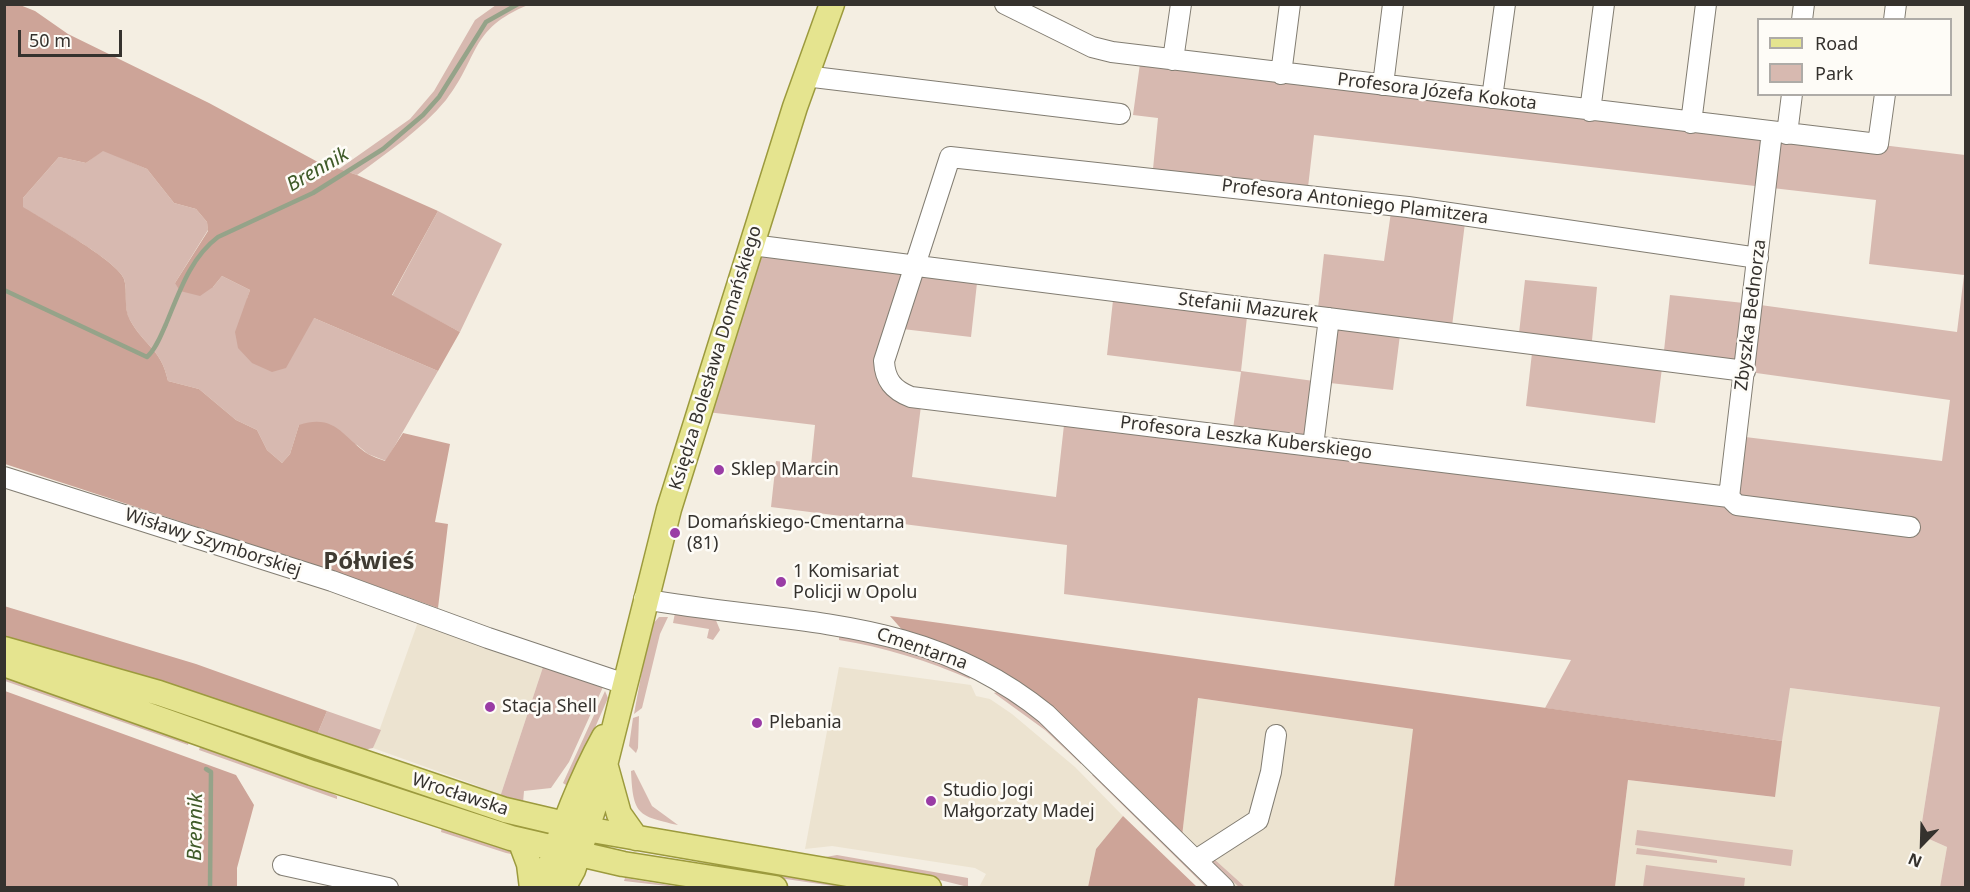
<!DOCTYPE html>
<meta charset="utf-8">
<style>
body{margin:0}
#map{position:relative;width:1970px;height:892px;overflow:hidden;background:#f4eee2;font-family:"Noto Sans",sans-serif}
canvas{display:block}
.frame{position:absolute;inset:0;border:6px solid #35322e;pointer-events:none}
.legend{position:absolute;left:1757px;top:18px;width:195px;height:78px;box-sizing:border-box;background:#fefcf7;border:2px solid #aeaba7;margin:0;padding:8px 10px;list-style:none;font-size:18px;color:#35322e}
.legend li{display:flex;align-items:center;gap:12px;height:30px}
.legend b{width:30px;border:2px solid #aeaba7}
.north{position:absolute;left:1892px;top:814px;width:60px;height:60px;-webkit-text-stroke:4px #fefcf7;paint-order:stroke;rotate:203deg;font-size:16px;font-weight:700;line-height:24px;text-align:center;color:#35322e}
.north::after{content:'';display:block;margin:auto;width:21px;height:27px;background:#35322e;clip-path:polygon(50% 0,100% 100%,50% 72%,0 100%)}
.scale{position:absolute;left:18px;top:30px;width:104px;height:27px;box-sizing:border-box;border:3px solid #35322e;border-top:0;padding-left:8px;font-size:18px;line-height:21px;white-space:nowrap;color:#35322e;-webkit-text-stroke:4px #fefcf7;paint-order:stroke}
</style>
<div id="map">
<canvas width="1970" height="892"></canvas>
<div class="frame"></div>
<ul class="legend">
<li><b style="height:8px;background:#e5e48f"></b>Road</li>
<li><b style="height:16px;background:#d7b9b0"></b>Park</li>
</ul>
<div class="north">N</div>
<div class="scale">50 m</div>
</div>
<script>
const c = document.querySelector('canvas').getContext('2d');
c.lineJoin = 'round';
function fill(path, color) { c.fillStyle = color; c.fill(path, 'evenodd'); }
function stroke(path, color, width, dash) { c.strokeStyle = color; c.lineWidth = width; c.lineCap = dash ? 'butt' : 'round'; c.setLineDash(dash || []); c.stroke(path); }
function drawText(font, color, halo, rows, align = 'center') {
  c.font = font + ' "Noto Sans",sans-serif'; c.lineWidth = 5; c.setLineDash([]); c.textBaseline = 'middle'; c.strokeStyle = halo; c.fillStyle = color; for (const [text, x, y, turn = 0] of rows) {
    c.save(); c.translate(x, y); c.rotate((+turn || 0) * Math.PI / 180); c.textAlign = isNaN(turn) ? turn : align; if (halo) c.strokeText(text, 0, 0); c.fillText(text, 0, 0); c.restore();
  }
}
fill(new Path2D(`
 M418 622 544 664 500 797 476 785 373 748Z
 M839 667 971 685 976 696 990 699 1012 714 1075 767 1123 816 1096 849 1088 887H979L986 874 975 868 832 846 805 849Z
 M1789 688 1940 707 1920 835 1947 847 1940 887 1615 888 1628 780 1774 797Z
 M1198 698 1414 729 1394 887H1224L1181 845Z`), '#ece3d0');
fill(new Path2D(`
 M496 5H528C469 29 479 58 446 100 421 130 388 152 357 175L339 169 410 119 434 91 475 20Z
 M1141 56 1965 155V887H1940L1947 847 1920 835 1940 707 1790 688 1782 741 1545 708 1571 660 1064 594 1067 545 771 507 776 461 811 465 815 425 699 411 752 245 978 274 971 337 894 328 884 370 922 398 912 477 1056 497 1065 416 1232 436 1241 372 1107 355 1114 291 1248 308 1241 371 1321 382 1329 319 1317 317 1324 254 1384 261 1392 205 1466 215 1451 334 1401 327 1393 390 1321 382 1313 446 1729 497 1737 436 1942 461 1950 400 1663 360 1655 423 1526 406 1533 344 1518 342 1525 280 1597 287 1591 351 1663 360 1670 295 1753 304 1957 332 1964 275 1869 264 1876 200 1314 135 1307 196 1152 179 1158 118 1133 115Z
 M103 150 147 169 174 203 196 209 207 222 208 230 175 283 213 287 222 276 250 290 247 299 314 318 438 371 386 461 368 454 357 445 299 425 290 454 282 463 267 450 257 430 236 420 199 389 168 381C161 348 144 346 130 320 123 309 128 292 124 279 118 261 42 219 23 208V198L59 157 86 163Z
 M438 211 502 244 460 332 392 296Z
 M675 613 715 618 720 630 713 640 707 638 709 629 673 623Z
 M659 617H668L660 634 642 708 634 714 650 627Z
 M839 636C885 645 927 655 969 676L970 679C928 661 884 647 839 640Z
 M544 664 598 682 603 687 569 762 551 788 524 791 523 803 500 797Z
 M5 675 189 740 188 745 5 681Z
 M605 691 608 698 569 787 563 783Z
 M997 692 1032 713 1081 760V764L1045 730 994 693Z
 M327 711 381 730 373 748 363 750 316 737Z
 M639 716 638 748 636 753 629 746 633 718Z
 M201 744 307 781 337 796V799L199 750Z
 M634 770 652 806 678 825C637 816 633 814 631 771Z
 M1096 774 1213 887H1206L1092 775Z
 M442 827 514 851 511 854 506 853 441 832Z
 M1637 830 1793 850 1791 866 1635 845Z
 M1637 848 1717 860V863L1636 854Z
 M631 853 707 866 882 887H840L630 856Z
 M837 855 968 878V887L924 876 814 859Z
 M1214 859 1245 887H1239L1211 861Z
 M1646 865 1745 878 1744 887H1643Z
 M625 878 675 886 676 887 624 881Z`), '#d7b9b0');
fill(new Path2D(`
 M5 5H20L35 11 68 34 209 103 316 161 357 175 438 211 392 295 460 332 438 371 314 318 286 368 272 372 252 363 238 348 235 332 250 290 222 276 213 287 200 296 180 291 175 283 208 231 207 222 196 209 174 203 147 169 103 151 86 163 59 157 23 198V207C42 219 118 261 124 279 128 291 123 308 130 320 144 346 161 348 168 381L199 389 236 420 257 430 267 450 282 463 290 454 299 425C336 413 343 438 368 454 373 457 380 459 385 461L403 433 450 444 435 522 448 524 438 608 365 582 5 464Z
 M4 606 196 664 327 711 316 737 172 686 5 637Z
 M890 616 1782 741 1775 797 1628 780 1615 887H1394L1413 729 1198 698 1181 845 1046 714 912 641Z
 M5 691 236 775 254 805 237 868V887H5Z
 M1123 816 1197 887H1088L1096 849Z`), '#cda498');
stroke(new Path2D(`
 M4 290 147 357C156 349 161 335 166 324 179 293 190 258 218 237L313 193 383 149 423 115 439 97 486 22 518 4
 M206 769 211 772 210 888`), '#95a389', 4.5);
const minor = new Path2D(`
 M1005 4 1092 47 1112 52 1878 144 1885 94
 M1802 20 1804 4
 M1894 20 1896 4
 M1173 60 1181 4
 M1281 74 1290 4
 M805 76 1120 114
 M1383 85 1393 4
 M1492 98 1505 4
 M1590 111 1604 4
 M1691 123 1706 4
 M1787 134 1792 94
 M752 245 1745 371
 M1313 446 1329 318
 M4 477 332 581 488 638 625 684
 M1729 497 911 397C893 390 885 380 884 361L950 157 1408 207 1758 258
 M1729 497 1772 132
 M1729 497 1737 505 1910 527
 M644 599C792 626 922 613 1046 714L1224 888
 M1196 860 1258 820 1271 772 1276 735
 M283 865 388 888`);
const major = new Path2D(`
 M4 649 159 693 505 810 586 829 929 888
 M4 664 312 773 511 838 623 864 775 888
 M606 767 619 814 636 838
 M520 840 529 864 532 888
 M543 888C559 836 578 784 604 737
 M563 888 573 870 596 801 669 509 795 107 832 4`);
stroke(minor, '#827d72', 22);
stroke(major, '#9c9a3d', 27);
stroke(minor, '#fff', 20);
stroke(major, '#e5e48f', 24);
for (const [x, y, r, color] of [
 [719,470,6,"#9a3ca5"],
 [675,533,6,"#9a3ca5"],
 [781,582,6,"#9a3ca5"],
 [490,707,6,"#9a3ca5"],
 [757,723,6,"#9a3ca5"],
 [931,801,6,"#9a3ca5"]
]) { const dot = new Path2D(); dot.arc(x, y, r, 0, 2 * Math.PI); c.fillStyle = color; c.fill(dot); stroke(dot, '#fefcf7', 2); }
drawText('18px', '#35322e', '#fefcf7', [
 ["Profesora Józefa Kokota",1437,92,7],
 ["Profesora Antoniego Plamitzera",1355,202,7],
 ["Stefanii Mazurek",1248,308,7],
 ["Zbyszka Bednorza",1751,315,-83],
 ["Księdza Bolesława Domańskiego",716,358,-73],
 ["Profesora Leszka Kuberskiego",1246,438,7],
 ["Wisławy Szymborskiej",213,543,18],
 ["Cmentarna",922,649,19],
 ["Wrocławska",460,795,18]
]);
drawText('18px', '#35322e', '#fefcf7', [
 ["Sklep Marcin",731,470],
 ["Domańskiego-Cmentarna",687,523],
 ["(81)",687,544],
 ["1 Komisariat",793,572],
 ["Policji w Opolu",793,593],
 ["Stacja Shell",502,707],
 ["Plebania",769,723],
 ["Studio Jogi",943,791],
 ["Małgorzaty Madej",943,812]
], 'left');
drawText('italic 20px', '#3f5a28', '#fefcf7', [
 ["Brennik",318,170,-30],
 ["Brennik",196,827,-89]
]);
drawText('bold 24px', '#403b32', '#fefcf7', [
 ["Półwieś",369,562]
]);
</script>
